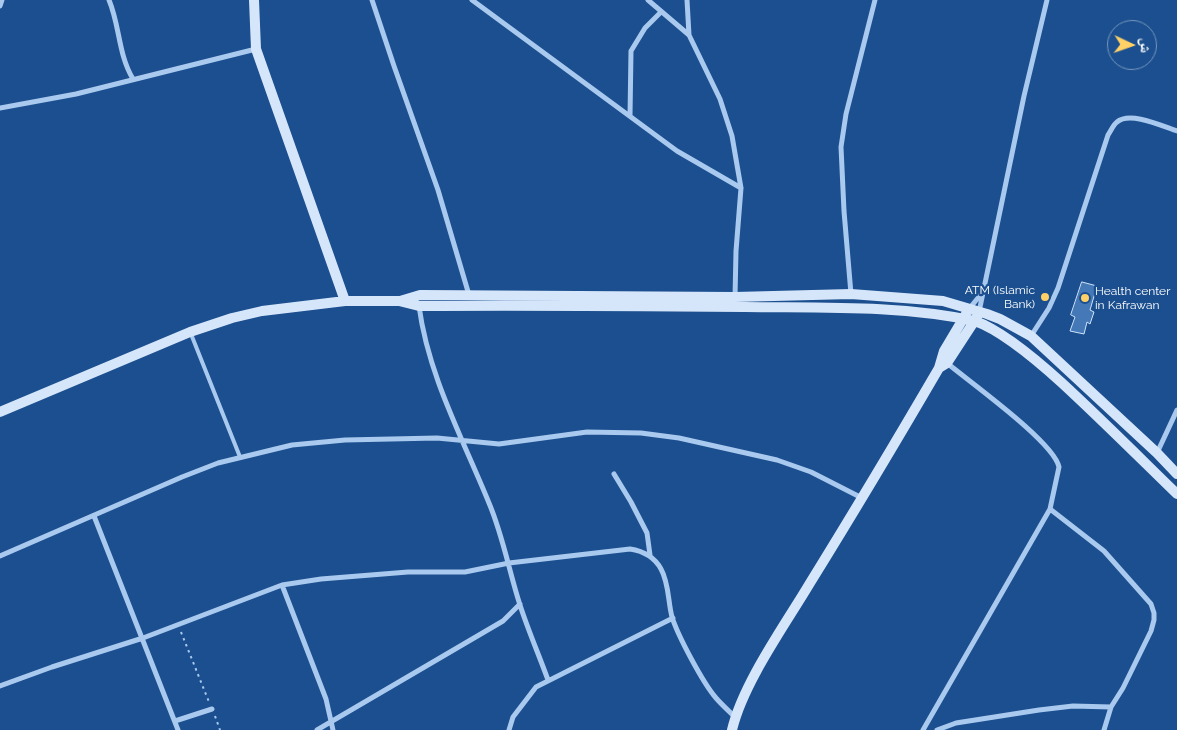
<!DOCTYPE html>
<meta charset="utf-8">
<style>
body{margin:0}
#map{position:relative;width:1177px;height:730px;overflow:hidden;background:#1b4f8f;font-family:Raleway,"Noto Naskh Arabic",sans-serif}
canvas{display:block}
.north{position:absolute;left:1107px;top:20px;width:50px;height:50px;box-sizing:border-box;background:#1b4f8f;border:1px solid #7695bc;border-radius:50%;rotate:93deg;font-size:14px;font-weight:700;line-height:20px;text-align:center;color:#fff}
.north::after{content:'';display:block;margin:auto;width:18px;height:22px;background:#ffd166;clip-path:polygon(50% 0,100% 100%,50% 72%,0 100%)}
</style>
<div id="map">
<canvas width="1177" height="730"></canvas>
<div class="north">ش</div>
</div>
<script>
const c = document.querySelector('canvas').getContext('2d');
c.lineJoin = 'round';
function fill(path, color) { c.fillStyle = color; c.fill(path, 'evenodd'); }
function stroke(path, color, width, dash) { c.strokeStyle = color; c.lineWidth = width; c.lineCap = dash ? 'butt' : 'round'; c.setLineDash(dash || []); c.stroke(path); }
function drawText(font, color, halo, rows, align = 'center') {
  c.font = font + ' Raleway,sans-serif'; c.lineWidth = 4.5; c.setLineDash([]); c.textBaseline = 'middle'; c.strokeStyle = halo; c.fillStyle = color; for (const [text, x, y, turn = 0] of rows) {
    c.save(); c.translate(x, y); c.rotate((+turn || 0) * Math.PI / 180); c.textAlign = isNaN(turn) ? turn : align; if (halo) c.strokeText(text, 0, 0); c.fillText(text, 0, 0); c.restore();
  }
}
const building = new Path2D(`
 M1082 282 1097 286 1090 310 1094 312 1090 324 1087 322 1084 334 1070 331 1075 317 1071 315Z`);
fill(building, '#4478b7');
stroke(building, '#cfe3fa', 1);
stroke(new Path2D(`
 M181 632 209 702
 M215 716 220 730`), '#a9c9ee', 2, [2.5, 4]);
stroke(new Path2D(`
 M191 334 240 457`), '#a9c9ee', 4);
stroke(new Path2D(`
 M109 0C120 26 118 54 133 79
 M372 0 394 66 438 190 469 295
 M472 0 677 151 741 188
 M648 0 689 35 720 99 732 136 741 188 736 251 735 297
 M687 0 689 35
 M0 6 2 0
 M0 108 76 94 256 49
 M630 116 631 51 645 28 661 12
 M851 294 844 211 841 147 846 114 875 0
 M419 306C428 375 463 439 489 503 503 536 509 571 520 605 528 630 539 655 548 680
 M969 309 982 293
 M979 312 1024 96 1047 0
 M1031 336 1049 308 1058 288 1108 135C1111 131 1113 125 1117 122 1130 111 1162 126 1177 131
 M1157 453 1177 410
 M614 474 631 502 647 533 650 555
 M1050 509 1104 551 1151 604 1154 613V620L1151 631 1123 688 1111 707 1104 730
 M94 516 178 730
 M0 556 182 477 218 463 292 445 345 440 437 438 499 444 587 432 641 433 679 438 777 460 811 472 862 498
 M282 585 326 699 333 730
 M0 686 52 667 143 638 282 585 321 579 408 572H465L509 563 630 549C643 551 654 556 661 569 669 583 668 602 672 617 678 636 703 683 716 698 722 705 729 711 735 717
 M175 721 212 709
 M317 730 503 621 520 604
 M509 730 513 717 536 687 673 618
 M923 730 1050 509 1059 467C1054 442 971 383 947 363
 M937 730 956 723 1039 710 1073 706 1111 707`), '#a9c9ee', 5);
stroke(new Path2D(`
 M254 0 256 49 345 301
 M400 301 420 295 735 297 851 294 943 301 987 314 1000 319 1031 336 1157 453 1177 474
 M939 368 947 363 977 317
 M0 412 190 332 232 318 262 311 345 301H399L419 306C528 305 637 306 745 307 821 308 900 305 975 321 1003 331 1040 363 1062 383 1101 419 1139 457 1177 494
 M732 730C743 683 785 625 810 583 854 512 897 440 939 368L944 351 966 314`), '#d6e6fa', 10);
for (const [x, y, r, color] of [
 [1045,297,5,"#ffd166"],
 [1085,298,5,"#ffd166"]
]) { const dot = new Path2D(); dot.arc(x, y, r, 0, 2 * Math.PI); c.fillStyle = color; c.fill(dot); stroke(dot, '#1b4f8f', 2); }
drawText('12px', '#fff', '#1b4f8f', [
 ["ATM (Islamic",1035,290],
 ["Bank)",1035,304],
 ["Health center",1095,291,"left"],
 ["in Kafrawan",1095,305,"left"]
], 'right');
</script>
